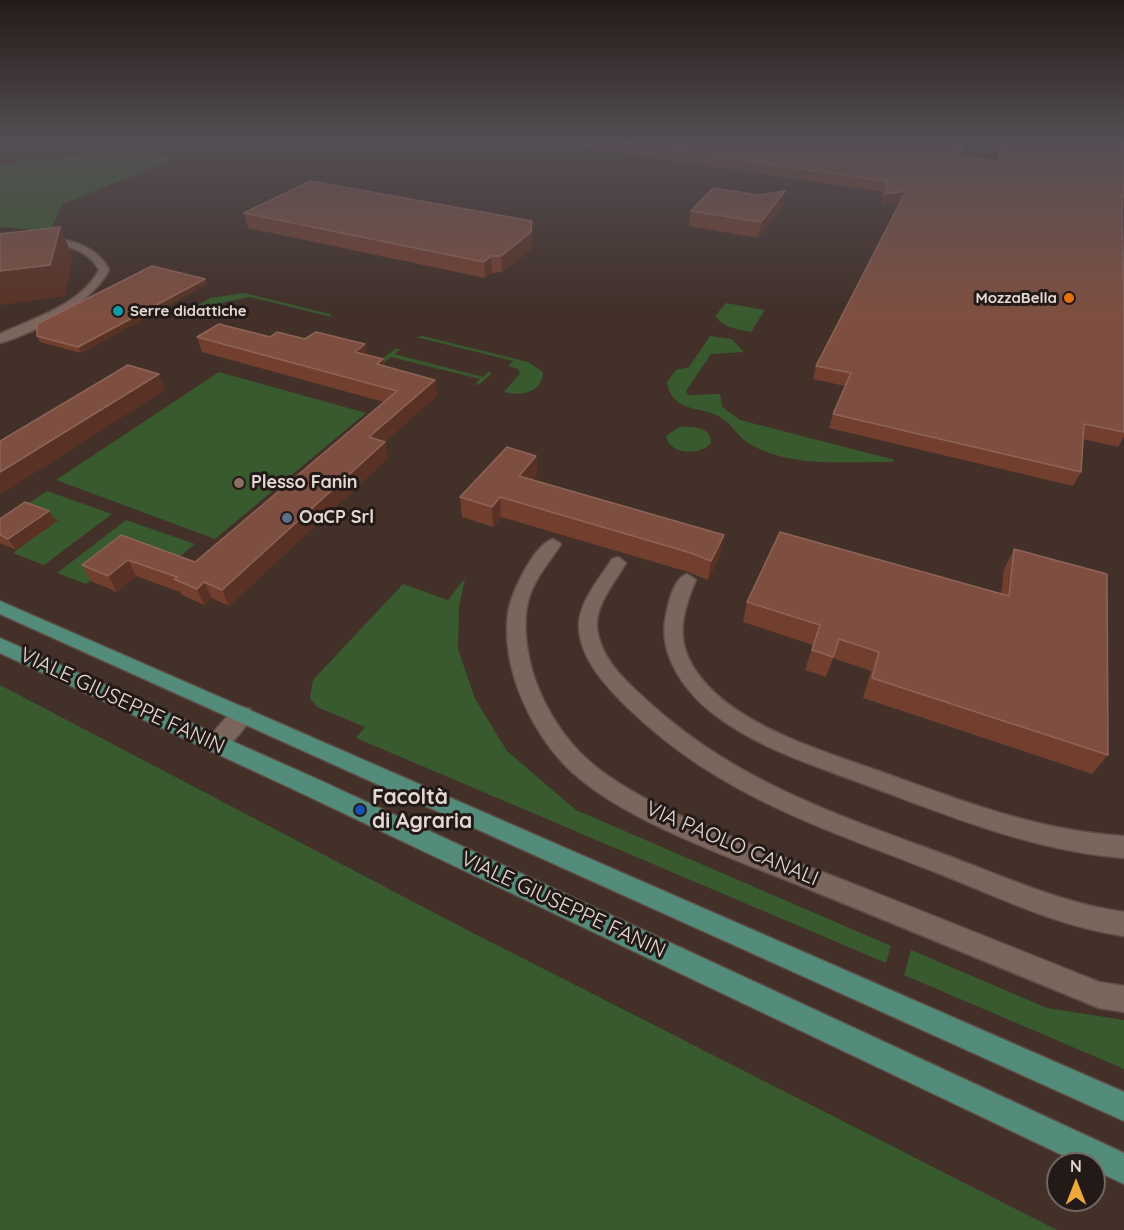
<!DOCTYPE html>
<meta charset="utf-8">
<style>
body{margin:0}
#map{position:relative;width:1124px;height:1230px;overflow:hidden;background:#423029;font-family:Quicksand,sans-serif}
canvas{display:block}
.north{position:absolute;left:1046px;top:1152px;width:60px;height:60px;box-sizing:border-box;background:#231a17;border:2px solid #706662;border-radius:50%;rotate:0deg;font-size:16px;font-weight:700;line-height:24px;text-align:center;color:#e4d8d3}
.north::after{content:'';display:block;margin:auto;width:21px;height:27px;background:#eca93b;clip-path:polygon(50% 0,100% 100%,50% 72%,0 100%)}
</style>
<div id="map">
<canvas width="1124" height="1230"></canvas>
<div class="north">N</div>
</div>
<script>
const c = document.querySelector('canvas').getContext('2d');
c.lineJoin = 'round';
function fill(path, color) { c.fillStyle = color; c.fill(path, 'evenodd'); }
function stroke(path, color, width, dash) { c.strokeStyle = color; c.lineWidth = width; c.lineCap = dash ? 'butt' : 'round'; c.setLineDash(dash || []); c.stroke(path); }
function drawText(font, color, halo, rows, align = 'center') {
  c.font = font + ' Quicksand,sans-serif'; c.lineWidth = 6; c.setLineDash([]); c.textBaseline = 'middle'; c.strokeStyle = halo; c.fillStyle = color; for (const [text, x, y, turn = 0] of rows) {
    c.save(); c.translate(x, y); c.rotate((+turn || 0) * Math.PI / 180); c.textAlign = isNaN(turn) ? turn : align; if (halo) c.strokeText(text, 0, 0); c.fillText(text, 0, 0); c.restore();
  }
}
fill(new Path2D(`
 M132 149 178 158 62 204 52 228 60 237 26 229 0 227V164Z
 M244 293 330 314 332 317 250 297 225 302 201 314 187 311 210 298Z
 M726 303 765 310 751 332C737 329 723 328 715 316Z
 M423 336 528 362 543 372C542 394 520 396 504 392L520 373 518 369 508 366 513 361 416 337Z
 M710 336 732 339 744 352 711 354 686 391 688 395 720 394 722 407 740 420 895 460 892 462C846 461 788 469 747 442 737 436 731 423 720 417 700 406 671 412 667 382L676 370 689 367Z
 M395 349H401L394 354 483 377 489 371 491 374 480 384 475 385 480 379 391 357 384 362 381 360Z
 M219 372 366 413 215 539 56 480Z
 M679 427C692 426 712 427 711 443 700 456 669 455 666 436Z
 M47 491 112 514 44 565 13 553 58 520 23 507Z
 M126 520 195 544 171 564 130 549 86 584 57 573Z
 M465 578 459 607 458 649 475 699 507 751 576 810 891 946 886 963 356 738 365 727 317 707 310 698 313 680 403 584 448 600Z
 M0 685 471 932 1057 1230H0Z
 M911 950 1047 1008 1124 1020V1069L904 975Z`), '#395a2f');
const minor = new Path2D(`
 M0 234C36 236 91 233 109 270 94 301 34 334 0 343V334C33 318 81 305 99 270 83 238 31 242 0 240Z
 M553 539 561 544C550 562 535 577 529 598 522 621 526 647 532 670 542 704 562 737 589 761 649 813 763 848 838 878 925 912 1012 947 1099 982L1124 986V1012L1099 1008C999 967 900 926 801 886 732 858 627 822 573 773 533 736 501 670 508 614 510 595 534 544 553 539Z
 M618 557 626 563C615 582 595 605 597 628 600 656 621 677 641 695 731 780 830 812 943 854 1003 876 1060 903 1124 912V936C1059 927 1001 898 940 874 822 827 721 798 627 707 606 686 580 659 579 627 578 603 600 578 612 559Z
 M687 574 696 580C685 606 676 632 689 659 719 722 821 750 882 772 962 801 1039 831 1124 836V858C1033 851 950 816 866 785 813 765 754 747 710 711 684 690 660 656 665 621 667 608 673 578 687 574Z
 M243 707 250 709 253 715 250 721C239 733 226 757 209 751L206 745C212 732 229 711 243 707Z`);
const major = new Path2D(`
 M0 601 1124 1092V1121L0 614Z
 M0 638 315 778 1124 1153V1184L1094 1170V1164H1081L299 792 0 653Z`);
stroke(minor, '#5d4e47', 3);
stroke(major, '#5d4e47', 3);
fill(minor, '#7b665e');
fill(major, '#538c7a');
fill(new Path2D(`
 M539 141H955L959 156 997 161 1002 141H1124V208H1122L1124 307V437L1118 447 1083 439 1081 472 1073 486 829 428 833 414 845 386 813 379 816 366 900 202 883 205V192Z
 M785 191 782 206 758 238 689 226 691 211 759 195Z
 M244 213 532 221V248L502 272 492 273 485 278 248 228Z
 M205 279 207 284 81 353 40 342 37 336Z
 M197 337H270L368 355 383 359 385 367 435 380 437 395 385 442 388 458 229 606 212 598 204 605 182 595 180 592 136 576 117 592 91 581 82 565 121 535 195 562 384 402 202 352Z
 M536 456 537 475 532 480 724 535 720 555 708 580 688 572 501 517 493 527 462 517 460 497Z
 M49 511 56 522 16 550 0 543V519Z
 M1014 549 1108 755 1092 774 863 698 871 671 833 658 826 677 805 670 813 645 743 622 747 602 1001 594 1004 569Z`), '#723f2f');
fill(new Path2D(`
 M785 191 782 206 758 238 761 222Z
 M906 191 903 202 883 205 886 194Z
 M532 221V248L502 272 501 256Z
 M60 227 73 257 65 296 0 305V271Z
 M491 256 492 273 485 278 484 262Z
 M205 279 207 284 81 353 78 347Z
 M365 344 368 359 355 352Z
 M383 359 386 374 377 364Z
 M159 374 165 390 0 495V472Z
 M435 380 437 395 373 453 369 437Z
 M385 442 388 458 229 606 222 590Z
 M536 456 537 475 520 495 519 476Z
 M500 497 501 517 493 527 492 507Z
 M49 511 56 522 16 550 8 539Z
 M724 535 720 555 708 580 711 561Z
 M128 560 136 576 117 592 108 576Z
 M204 582 212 598 204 605 197 589Z`), '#593225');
const building = new Path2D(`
 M608 141H955L964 142 958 156 998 161 1003 141H1124V196H1122L1124 307V432L1084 424 1081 472 833 414 851 373 816 366 906 191 886 194V181Z
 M310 181 532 221 531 232 501 256H491L484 262 244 213Z
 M713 188 759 195 785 191 761 222 691 211Z
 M60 227 50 265 0 271V234Z
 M152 266 205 279 78 347 37 336V324Z
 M219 324 270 337 277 332 305 339 316 332 365 344 355 352 383 359 377 364 435 380 369 437 385 442 222 590 204 582 197 589 174 579 177 577 128 560 108 576 82 565 121 535 195 562 397 391 197 337Z
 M128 365 159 374 0 472V441Z
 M507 447 536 456 519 476 724 535 711 561 691 553 500 497 492 507 460 497Z
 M25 502 49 511 8 539 0 535V519Z
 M780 532 1009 596 1014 549 1107 574 1108 755 872 678 879 652 839 639 833 657 812 650 820 625 747 602Z`);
fill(building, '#7e4f41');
stroke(building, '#8e6458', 1.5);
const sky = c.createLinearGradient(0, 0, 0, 314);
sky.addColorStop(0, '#241a17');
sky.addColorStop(0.45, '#544e54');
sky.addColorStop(1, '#544e5400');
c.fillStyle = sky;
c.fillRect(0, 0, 1124, 314);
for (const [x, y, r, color] of [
 [1069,298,6,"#e8710a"],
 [118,311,6,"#0f9aa8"],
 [239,483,6,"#8d6e63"],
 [287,518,6,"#5c6f8a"],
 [360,810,6,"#1a4fb4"]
]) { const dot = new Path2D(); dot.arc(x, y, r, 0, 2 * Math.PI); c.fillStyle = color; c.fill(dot); stroke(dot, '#231a17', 2); }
drawText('bold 15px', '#e4d8d3', '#231a17', [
 ["MozzaBella",1057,298],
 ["Serre didattiche",130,311,"left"]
], 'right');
drawText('bold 18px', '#e4d8d3', '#231a17', [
 ["Plesso Fanin",251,483],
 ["OaCP Srl",299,518]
], 'left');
drawText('21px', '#e4d8d3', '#231a17', [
 ["VIALE GIUSEPPE FANIN",122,701,25],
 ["VIA PAOLO CANALI",732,844,23],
 ["VIALE GIUSEPPE FANIN",563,905,25]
]);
drawText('bold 21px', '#e4d8d3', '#231a17', [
 ["Facoltà",372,798],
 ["di Agraria",372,822]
], 'left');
</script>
